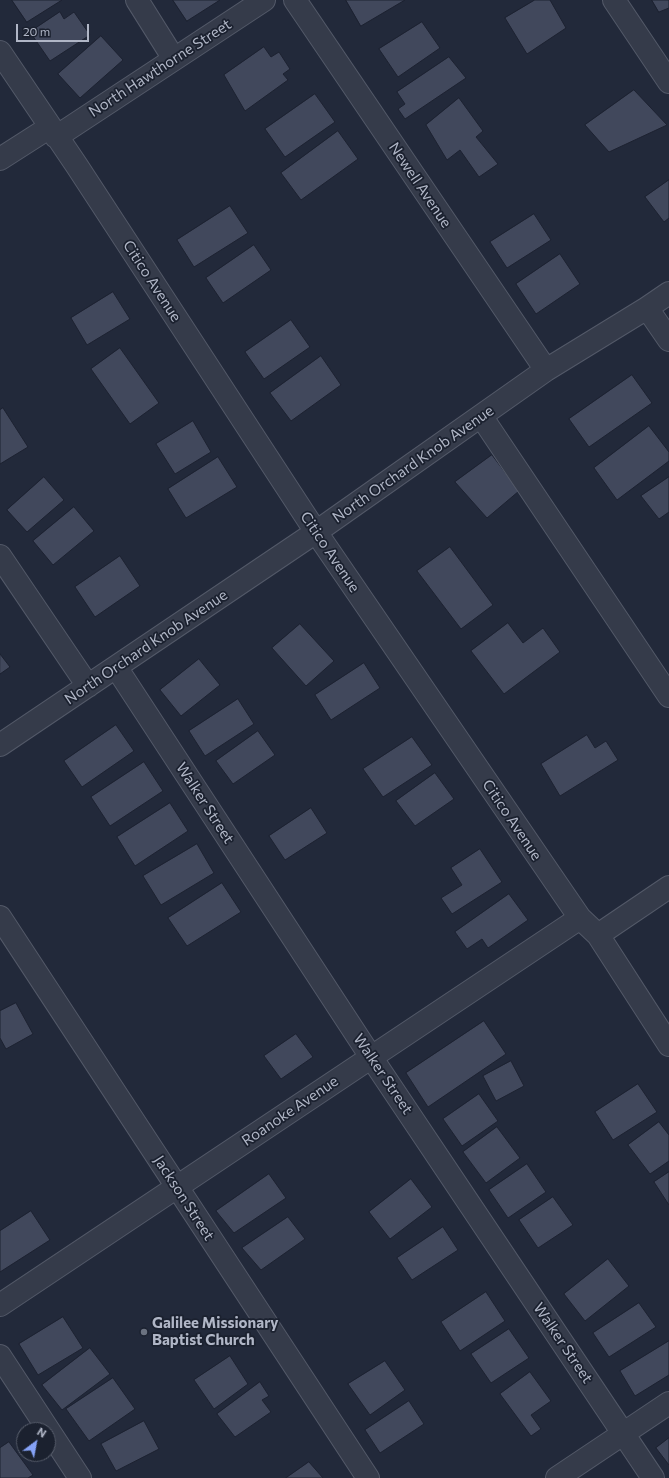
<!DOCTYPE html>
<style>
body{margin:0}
#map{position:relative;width:669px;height:1478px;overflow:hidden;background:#22293a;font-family:Commissioner,sans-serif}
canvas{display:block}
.north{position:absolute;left:16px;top:1422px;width:40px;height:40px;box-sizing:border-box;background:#1b212f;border:1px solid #575d6b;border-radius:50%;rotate:32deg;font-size:11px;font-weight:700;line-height:16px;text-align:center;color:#b0b6c6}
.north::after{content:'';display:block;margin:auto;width:14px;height:18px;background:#85a2f7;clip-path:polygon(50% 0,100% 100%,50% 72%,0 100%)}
.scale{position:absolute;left:16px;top:24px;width:73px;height:18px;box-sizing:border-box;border:2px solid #b0b6c6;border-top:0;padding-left:5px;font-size:12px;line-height:14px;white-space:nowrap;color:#b0b6c6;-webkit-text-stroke:3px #1b212f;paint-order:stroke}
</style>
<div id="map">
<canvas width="669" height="1478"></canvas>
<div class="north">N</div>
<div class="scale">20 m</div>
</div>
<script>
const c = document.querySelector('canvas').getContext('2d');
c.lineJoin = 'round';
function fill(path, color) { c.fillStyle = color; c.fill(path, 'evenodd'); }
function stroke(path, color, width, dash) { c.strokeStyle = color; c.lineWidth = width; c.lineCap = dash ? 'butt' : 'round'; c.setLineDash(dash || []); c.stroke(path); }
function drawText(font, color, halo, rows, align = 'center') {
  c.font = font + ' Commissioner,sans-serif'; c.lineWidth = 3.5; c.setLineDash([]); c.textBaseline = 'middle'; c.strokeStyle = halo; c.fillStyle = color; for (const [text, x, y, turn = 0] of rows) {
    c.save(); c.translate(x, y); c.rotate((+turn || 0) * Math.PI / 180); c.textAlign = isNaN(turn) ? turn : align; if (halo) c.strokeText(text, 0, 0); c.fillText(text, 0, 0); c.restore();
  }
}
const building = new Path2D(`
 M12 0H62L27 22Z
 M173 0H220L187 21Z
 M346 0H405L361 26Z
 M535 0H550L566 28 527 54 505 18Z
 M652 0H669V8L659 12Z
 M60 12 64 19 74 12 90 35 50 61 30 32Z
 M422 22 440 48 398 77 379 49Z
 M101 36 123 60 80 98 58 74Z
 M264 47 271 57 279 52 290 69 283 74 288 80 245 111 224 75Z
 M449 57 466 78 405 119 398 109 405 104 397 92Z
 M634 90 667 125 609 152 585 125Z
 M315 94 335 122 285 157 265 129Z
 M459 98 483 131 476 137 498 164 479 177 460 150 447 160 426 125Z
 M338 131 358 159 301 200 281 173Z
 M669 180V218L664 222 645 197Z
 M230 206 248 233 194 267 177 240Z
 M534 214 551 240 507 268 490 242Z
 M254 245 271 270 223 303 206 278Z
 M560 254 580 284 536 314 516 284Z
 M113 292 130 319 87 345 71 318Z
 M291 320 310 347 264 379 245 352Z
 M120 348 159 403 130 424 91 369Z
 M321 356 341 385 291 421 270 393Z
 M632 375 652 403 589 447 569 419Z
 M3 408 28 447 0 464V410Z
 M193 421 211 452 175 474 156 444Z
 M649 426 669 452V461L617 500 594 468Z
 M492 455 519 491 487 518 455 482Z
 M218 457 237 487 186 518 168 489Z
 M44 477 64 500 27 532 7 510Z
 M669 477V512L659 519 641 496Z
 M74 507 94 531 53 565 33 541Z
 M450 547 493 605 461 629 417 571Z
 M120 556 140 586 95 617 75 587Z
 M508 623 523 643 543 628 560 652 504 694 471 651Z
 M300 624 334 661 306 686 272 648Z
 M0 654 10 667 0 674Z
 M199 659 220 685 181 716 160 690Z
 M364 663 380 688 331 720 315 695Z
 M238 699 254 724 205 756 189 731Z
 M116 725 134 751 82 787 64 761Z
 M258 731 275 755 233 784 216 761Z
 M587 735 595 748 606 741 618 760 560 796 541 764Z
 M412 737 432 765 383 797 363 769Z
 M144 762 163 791 110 826 91 797Z
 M435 773 454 799 415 826 396 801Z
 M170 803 188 831 135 866 117 837Z
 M311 808 327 833 285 860 269 836Z
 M197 844 214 873 161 905 143 876Z
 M480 849 502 882 452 914 441 898 462 885 451 868Z
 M222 883 241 912 187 946 168 918Z
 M509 894 528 920 488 948 482 939 467 949 455 932Z
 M16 1003 33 1034 6 1049 0 1038V1011Z
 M484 1021 506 1054 428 1107 406 1073Z
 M296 1034 313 1057 281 1079 264 1056Z
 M511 1061 524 1086 496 1101 483 1076Z
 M638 1084 657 1112 613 1140 595 1112Z
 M479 1094 498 1121 462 1146 443 1119Z
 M659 1122 669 1135V1161L650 1174 628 1145Z
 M497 1127 520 1158 486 1183 463 1152Z
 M527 1164 546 1192 508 1218 489 1190Z
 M669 1172V1205L654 1182Z
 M269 1174 286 1198 234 1233 216 1211Z
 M411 1179 432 1207 390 1239 369 1212Z
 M553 1197 573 1225 538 1248 519 1220Z
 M31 1211 50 1240 0 1272V1231Z
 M288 1217 305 1239 261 1270 242 1248Z
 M443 1227 458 1250 412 1280 397 1258Z
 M608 1259 629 1286 585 1321 564 1294Z
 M486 1292 505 1321 460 1351 441 1322Z
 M639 1303 656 1327 609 1357 593 1333Z
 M63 1317 83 1348 38 1375 19 1344Z
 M509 1329 529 1358 491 1383 471 1354Z
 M669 1341V1375L635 1396 620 1371Z
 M90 1348 110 1374 62 1410 42 1385Z
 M230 1356 248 1384 214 1409 194 1380Z
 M385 1361 405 1390 370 1415 348 1384Z
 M530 1372 551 1401 531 1415 541 1429 531 1436 500 1394Z
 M113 1378 135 1409 89 1441 66 1409Z
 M260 1382 269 1396 262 1400 271 1412 235 1437 217 1414Z
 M409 1401 424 1424 380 1453 365 1430Z
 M144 1421 159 1449 116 1471 101 1444Z
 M669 1438V1465L656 1448Z
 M9 1442 33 1475 28 1478H0V1448Z
 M309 1462 323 1478H286Z`);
fill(building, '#41485c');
stroke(building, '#1d2231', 1);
const minor = new Path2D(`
 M137 0 174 59
 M295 0 546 370
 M614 0 669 82
 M0 52 77 166 316 532 580 918 598 935 669 1045
 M56 137 264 0
 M0 159 50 127
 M647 308 669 340
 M481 416 669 696
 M0 556 88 686
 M116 667 371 1057 653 1478
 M0 745 316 532 546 370 647 308 669 293
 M0 917 368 1478
 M598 935 669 887
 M0 1305 580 918
 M0 1356 80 1478
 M557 1478 669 1403`);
stroke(minor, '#535968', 24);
stroke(minor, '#353b4a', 22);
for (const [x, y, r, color] of [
 [144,1332,4,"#6b7280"]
]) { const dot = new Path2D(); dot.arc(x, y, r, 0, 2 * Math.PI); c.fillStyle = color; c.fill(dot); stroke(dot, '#1b212f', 1.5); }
drawText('15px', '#b0b6c6', '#1b212f', [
 ["North Hawthorne Street",160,68,-33],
 ["Newell Avenue",420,185,56],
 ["Citico Avenue",152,281,57],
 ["North Orchard Knob Avenue",413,464,-35],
 ["Citico Avenue",330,552,56],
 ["North Orchard Knob Avenue",146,647,-34],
 ["Walker Street",205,803,57],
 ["Citico Avenue",512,820,56],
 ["Walker Street",383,1074,56],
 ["Roanoke Avenue",290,1111,-34],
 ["Jackson Street",184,1198,57],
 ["Walker Street",563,1343,56]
]);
drawText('bold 15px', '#b0b6c6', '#1b212f', [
 ["Galilee Missionary",152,1323],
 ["Baptist Church",152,1340]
], 'left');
</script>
